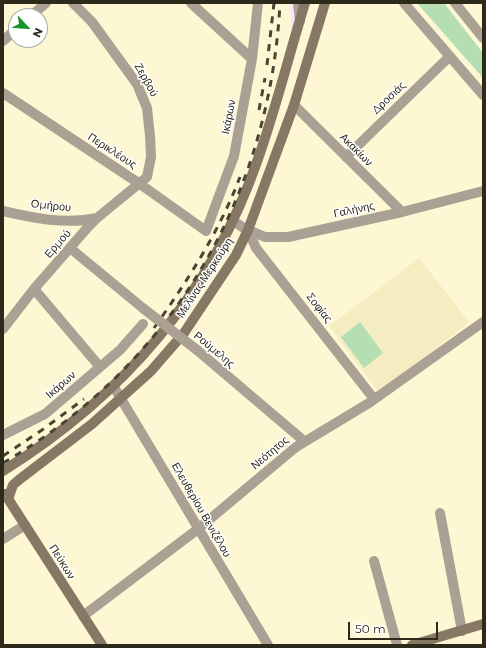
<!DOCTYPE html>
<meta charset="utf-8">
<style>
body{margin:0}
#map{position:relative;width:486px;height:648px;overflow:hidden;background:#fef7d3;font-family:Montserrat,sans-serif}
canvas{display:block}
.frame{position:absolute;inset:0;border:4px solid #2d2a1c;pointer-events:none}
.north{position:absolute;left:8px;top:8px;width:40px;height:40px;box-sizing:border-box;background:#fff;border:1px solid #abaaa4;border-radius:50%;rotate:116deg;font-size:11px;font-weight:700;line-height:16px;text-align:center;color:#2d2a1c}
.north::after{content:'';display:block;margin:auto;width:14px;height:18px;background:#15962a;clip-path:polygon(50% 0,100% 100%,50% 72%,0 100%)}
.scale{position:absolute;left:348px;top:622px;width:90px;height:18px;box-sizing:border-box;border:2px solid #2d2a1c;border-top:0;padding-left:5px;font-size:12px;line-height:14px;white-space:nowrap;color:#2d2a1c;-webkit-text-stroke:3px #fff;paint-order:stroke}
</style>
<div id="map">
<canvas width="486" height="648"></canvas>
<div class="frame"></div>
<div class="north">N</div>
<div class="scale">50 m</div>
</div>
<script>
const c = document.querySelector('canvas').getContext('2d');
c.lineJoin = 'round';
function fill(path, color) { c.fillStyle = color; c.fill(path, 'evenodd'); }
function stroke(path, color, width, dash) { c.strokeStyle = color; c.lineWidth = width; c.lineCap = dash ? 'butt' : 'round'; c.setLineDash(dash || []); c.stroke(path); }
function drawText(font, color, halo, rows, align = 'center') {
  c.font = font + ' Montserrat,sans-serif'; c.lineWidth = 3; c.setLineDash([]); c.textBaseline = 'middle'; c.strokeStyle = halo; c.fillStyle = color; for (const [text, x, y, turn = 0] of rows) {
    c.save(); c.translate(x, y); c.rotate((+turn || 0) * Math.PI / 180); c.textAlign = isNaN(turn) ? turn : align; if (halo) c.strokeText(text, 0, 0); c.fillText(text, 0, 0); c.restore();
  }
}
fill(new Path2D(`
 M289 3H301L292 32Z`), '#fbe5f3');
fill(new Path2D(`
 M419 258 469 322 379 393 329 326Z`), '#f4edc1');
fill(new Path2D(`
 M417 3H444L483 53V78Z
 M360 322 383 353 364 368 341 337Z`), '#b5dfb2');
stroke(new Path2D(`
 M191 3 252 59
 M298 3 300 21
 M404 3 483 95
 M455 3 483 38
 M31 16 46 3
 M3 41 16 29
 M3 93 140 184 206 231 234 156 252 59 258 3
 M294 105 402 212
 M346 157 449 57
 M3 211C34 218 65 225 97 218
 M233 221 244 228 265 237H288L402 212 483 191
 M248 230 256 248 374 399
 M70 248 144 309
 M34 289 100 367
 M3 329 34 289 88 227 97 218 147 177 151 157 150 136 147 108 137 84 92 22 73 3
 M197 350 304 441
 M114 387 268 645
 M3 435 45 414 120 350 143 324
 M440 513 462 631
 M3 539 25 525
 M374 561 397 645
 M83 616 198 529 296 447 369 403 483 322`), '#aaa194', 10);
stroke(new Path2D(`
 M3 471C124 395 211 295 258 159 276 108 289 55 305 3
 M5 494 102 645
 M8 499 13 485 20 479 92 424 151 371 184 333 236 255 248 230 294 105 325 3
 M412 645 483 624`), '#867865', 10);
stroke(new Path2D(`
 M267 65 274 3
 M259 110 265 78
 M154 328C188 280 219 232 240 177
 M3 456 42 430 84 399
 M3 463C172 365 270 197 280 3`), '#494535', 3, [7, 7]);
stroke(new Path2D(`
 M144 309 197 350`), '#aaa194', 10);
drawText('11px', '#2d2a1c', '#fff', [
 ["Ζερβού",146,80,61],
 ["Δροσιάς",389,98,-44],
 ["Ικάρων",229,117,-79],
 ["Ακακίων",356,150,45],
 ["Περικλέους",112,151,33],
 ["Ομήρου",51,206,6],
 ["Γαλήνης",354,210,-12],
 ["Ερμού",58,244,-49],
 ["Μελίνας Μερκούρη",205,278,-57],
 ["Σοφίας",319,308,52],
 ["Ρούμελης",214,350,40],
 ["Ικάρων",61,385,-41],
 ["Νεότητος",270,453,-40],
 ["Ελευθερίου Βενιζέλου",201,510,60],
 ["Πεύκων",62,562,58]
]);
</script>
